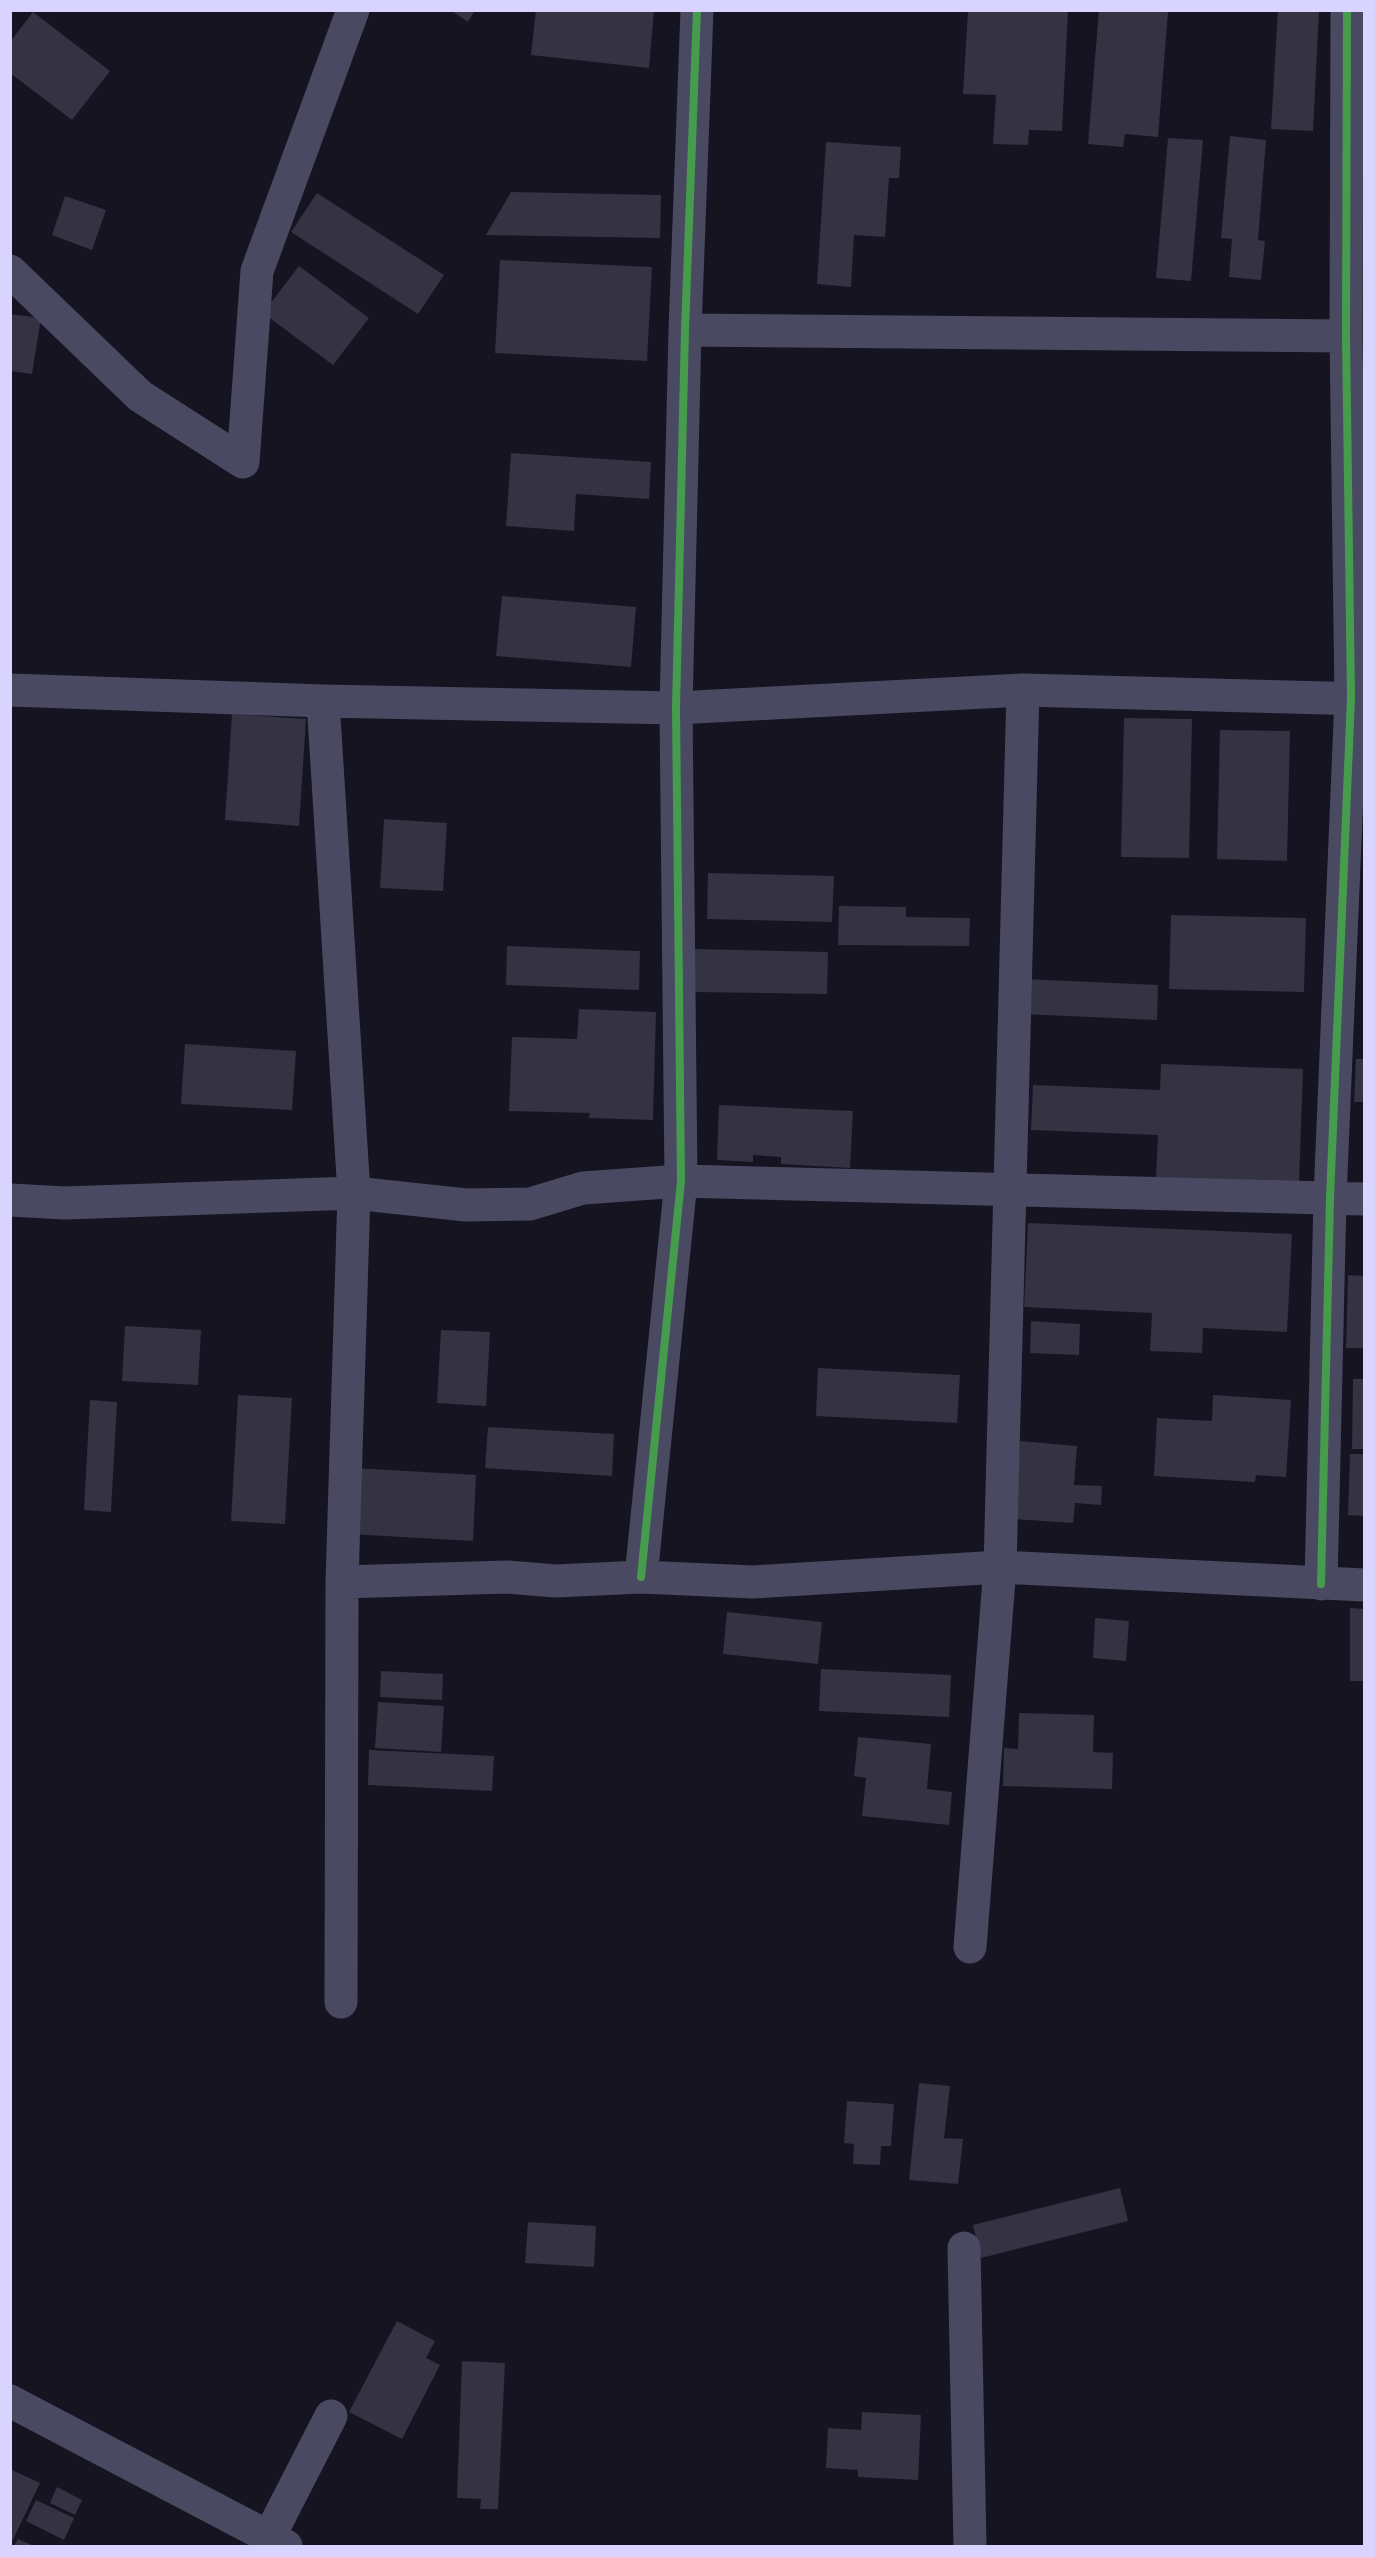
<!DOCTYPE html>
<style>
body{margin:0}
#map{position:relative;width:1375px;height:2557px;overflow:hidden;background:#161421;font-family:"Open Sans",sans-serif}
canvas{display:block}
.frame{position:absolute;inset:0;border:12px solid #d9d4ff;pointer-events:none}
</style>
<div id="map">
<canvas width="1375" height="2557"></canvas>
<div class="frame"></div>
</div>
<script>
const c = document.querySelector('canvas').getContext('2d');
c.lineJoin = 'round';
function fill(path, color) { c.fillStyle = color; c.fill(path, 'evenodd'); }
function stroke(path, color, width, dash) { c.strokeStyle = color; c.lineWidth = width; c.lineCap = dash ? 'butt' : 'round'; c.setLineDash(dash || []); c.stroke(path); }
fill(new Path2D(`
 M450 10H475L468 22Z
 M536 10H654L649 68 531 55Z
 M968 10H1068L1062 131 1029 130 1028 145 993 144 996 95 963 94Z
 M1099 10 1168 12 1158 137 1125 134 1123 147 1088 144Z
 M1278 10H1319L1313 131 1271 129Z
 M33 12 110 71 72 120 10 73V42Z
 M1230 136 1266 140 1258 240 1265 241 1261 280 1229 277 1232 239 1221 238Z
 M1168 138 1203 140 1191 281 1156 278Z
 M826 142 901 147 899 178H889L885 237 854 235 851 287 817 284Z
 M511 192 661 195 660 238 486 235Z
 M317 193 444 275 418 314 291 232Z
 M65 196 106 210 92 250 52 235Z
 M500 260 652 267 647 361 495 353Z
 M299 266 369 318 333 365 263 313Z
 M10 314 41 318 32 374 10 371Z
 M511 453 651 462 649 499 576 494 574 531 506 526Z
 M502 596 636 607 631 667 496 656Z
 M232 714 306 719 299 826 225 820Z
 M1124 718 1192 719 1189 858 1121 857Z
 M1220 730 1290 731 1287 861 1217 859Z
 M384 819 447 823 443 891 380 888Z
 M708 873 834 876 832 922 707 919Z
 M839 906 906 907V917L970 918 969 946 838 945Z
 M1171 915 1306 918 1304 992 1169 989Z
 M507 946 640 951 639 990 506 985Z
 M695 949 828 952 827 994 695 992Z
 M1024 979 1158 985 1157 1020 1023 1014Z
 M579 1009 656 1012 653 1120 589 1118 590 1113 509 1111 512 1037 577 1039Z
 M185 1044 296 1051 292 1110 181 1104Z
 M1356 1059H1364V1102H1354Z
 M1161 1064 1303 1069 1299 1183 1156 1178 1158 1135 1031 1130 1033 1085 1160 1090Z
 M719 1105 853 1111 850 1168 781 1164V1157L753 1155V1162L717 1160Z
 M1028 1223 1292 1234 1287 1332 1203 1328 1202 1353 1150 1351 1152 1313 1024 1307Z
 M1348 1275 1364 1276V1348H1346Z
 M1031 1321 1080 1324 1079 1355 1030 1353Z
 M125 1326 201 1330 198 1385 122 1381Z
 M441 1330 490 1332 486 1406 437 1403Z
 M818 1368 960 1375 957 1423 816 1416Z
 M1353 1379H1364V1449H1352Z
 M238 1395 292 1398 285 1524 231 1521Z
 M1213 1395 1291 1400 1286 1477 1256 1475 1255 1482 1154 1476 1157 1418 1212 1421Z
 M90 1400 117 1402 111 1512 84 1510Z
 M488 1427 614 1434 612 1476 485 1468Z
 M1020 1441 1077 1446 1074 1485 1102 1486 1101 1505 1075 1503 1073 1523 1014 1519Z
 M1350 1454H1364V1516L1348 1515Z
 M354 1468 476 1475 473 1541 350 1534Z
 M1350 1608 1364 1609V1681H1350Z
 M727 1612 822 1622 818 1664 723 1654Z
 M1095 1618 1129 1621 1126 1661 1093 1658Z
 M821 1669 951 1675 949 1717 819 1711Z
 M381 1671 443 1674 442 1700 380 1697Z
 M378 1702 444 1706 441 1752 375 1748Z
 M1019 1713 1094 1715 1093 1752 1113 1753 1112 1789 1003 1786 1004 1748 1018 1749Z
 M858 1737 931 1744 927 1789 952 1792 949 1825 862 1816 866 1778 854 1776Z
 M369 1750 494 1756 492 1791 368 1785Z
 M919 2083 950 2086 944 2138 963 2139 958 2184 909 2180Z
 M847 2101 894 2104 891 2146H881L880 2165 853 2164 854 2144 844 2143Z
 M1120 2188 1128 2221 981 2258 973 2225Z
 M528 2222 596 2226 594 2267 525 2263Z
 M397 2321 435 2341 426 2358 440 2365 402 2439 349 2412Z
 M462 2361 505 2363 498 2509H480L481 2499 457 2498Z
 M862 2412 921 2415 918 2480 858 2477V2470L826 2468 828 2428 861 2430Z
 M10 2469 40 2483 10 2546Z
 M57 2487 82 2500 75 2515 50 2503Z
 M36 2500 74 2518 64 2540 26 2521Z
 M18 2539 34 2546H14Z`), '#343243');
stroke(new Path2D(`
 M10 271 140 396 243 462 257 271 353 10
 M685 330 1346 336
 M10 690 323 701 676 708 1023 690 1364 699
 M323 701 354 1193 342 1582 341 2002
 M10 1200 65 1203 354 1193 466 1205 530 1204 583 1188 681 1181 1364 1199
 M641 1577 681 1181 676 708 685 330 697 10
 M342 1582 507 1577 556 1581 641 1577 753 1582 1000 1567 1364 1585
 M1321 1584 1330 1198 1351 698 1346 336 1347 10
 M970 1947 1000 1567 1023 690
 M964 2248 970 2546
 M10 2401 286 2546
 M269 2537 331 2416`), '#4a4962', 33);
stroke(new Path2D(`
 M641 1577 681 1181 676 708 685 330 697 10
 M1321 1584 1330 1198 1351 698 1346 336 1347 10`), '#469c4c', 8);
</script>
